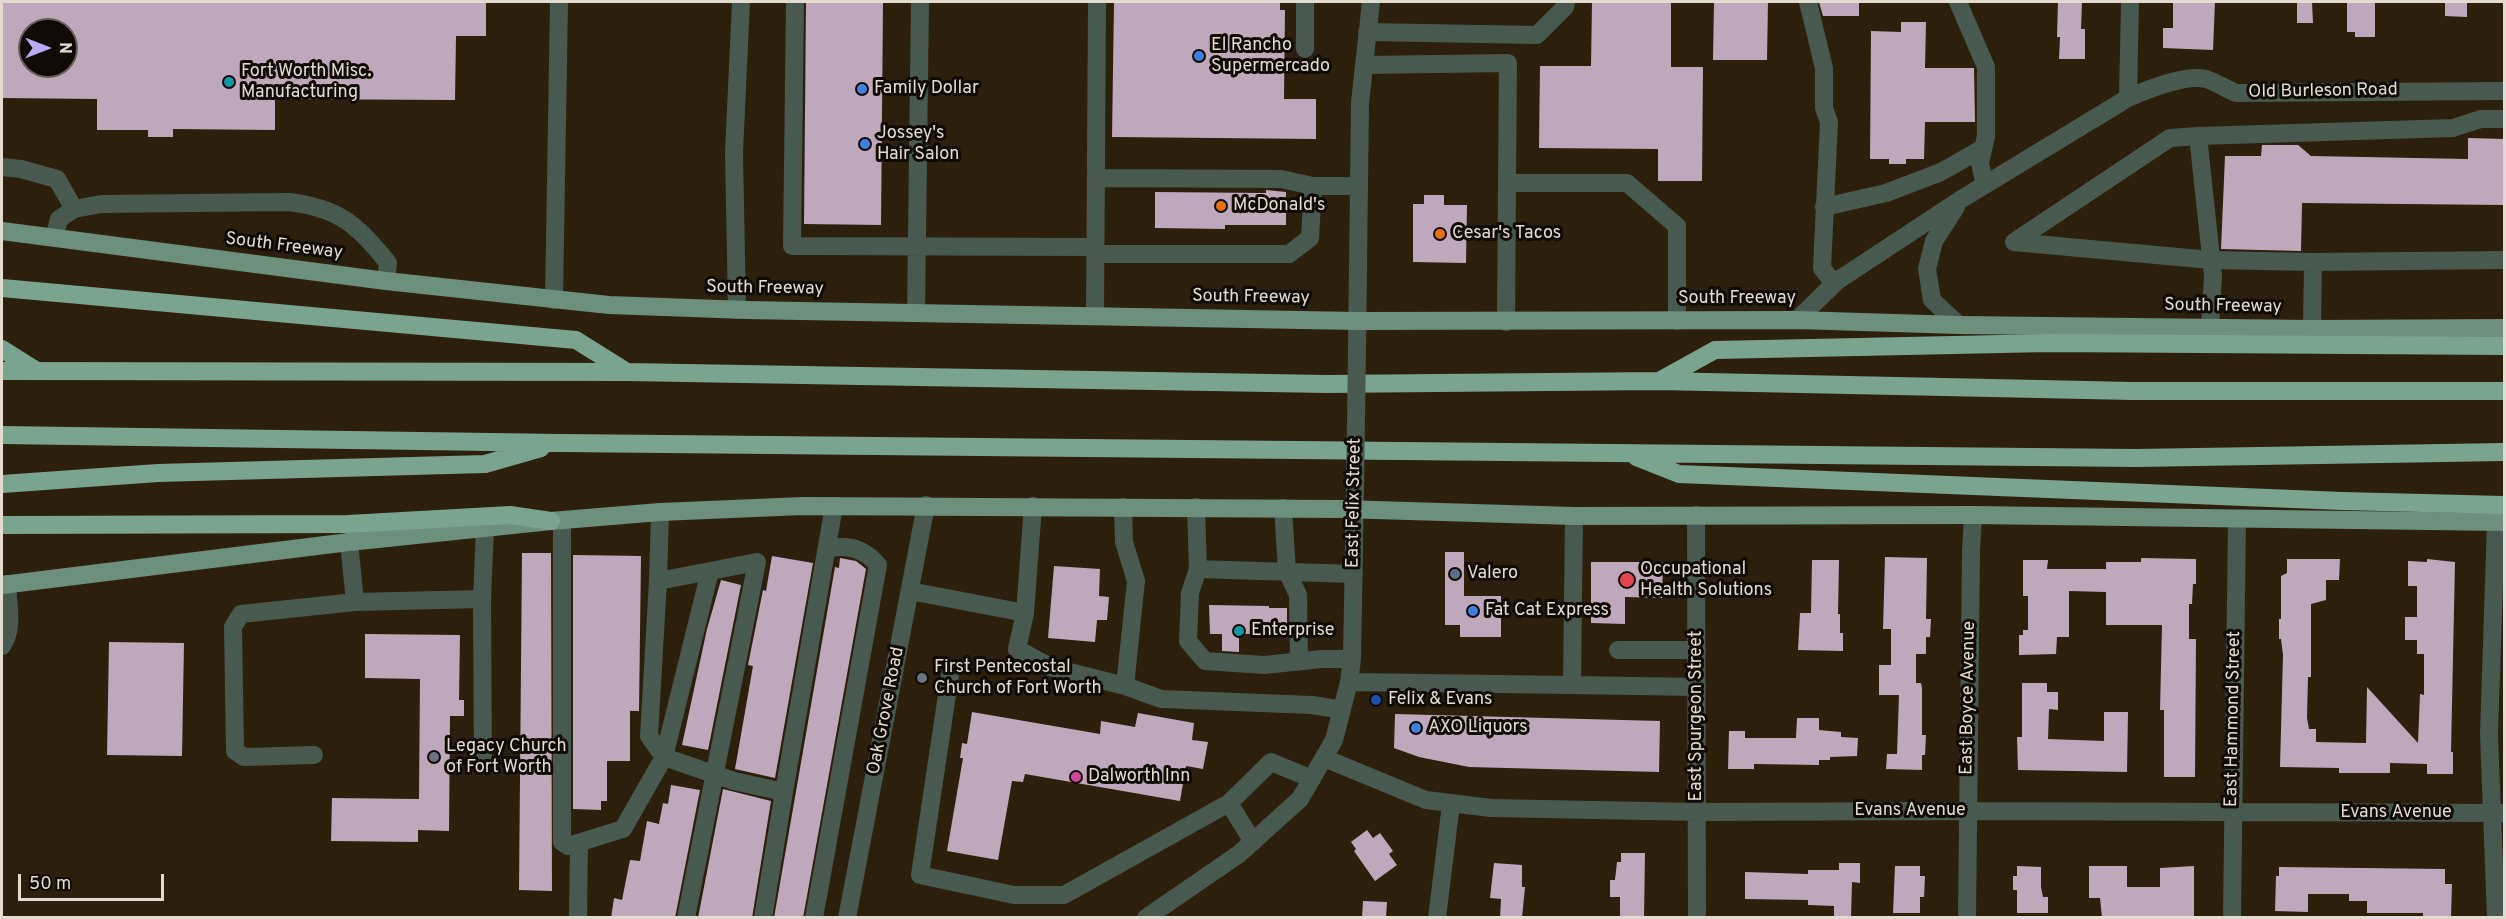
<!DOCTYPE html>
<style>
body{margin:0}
#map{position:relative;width:2506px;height:919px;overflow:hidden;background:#2c1f0c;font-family:Overpass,sans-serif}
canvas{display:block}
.frame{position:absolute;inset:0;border:3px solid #e3dbcf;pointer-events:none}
.north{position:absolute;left:18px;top:18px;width:60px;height:60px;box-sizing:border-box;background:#100a04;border:2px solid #645e55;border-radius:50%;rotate:90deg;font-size:16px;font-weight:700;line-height:24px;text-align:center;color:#e3dbcf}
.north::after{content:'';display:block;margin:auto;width:21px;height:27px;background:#b9aaf7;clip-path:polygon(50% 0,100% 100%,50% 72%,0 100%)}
.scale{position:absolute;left:18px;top:874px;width:146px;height:27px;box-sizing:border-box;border:3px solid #e3dbcf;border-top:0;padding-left:8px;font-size:18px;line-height:21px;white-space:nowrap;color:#e3dbcf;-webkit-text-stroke:4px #100a04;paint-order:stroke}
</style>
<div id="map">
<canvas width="2506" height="919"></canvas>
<div class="frame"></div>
<div class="north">N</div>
<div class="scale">50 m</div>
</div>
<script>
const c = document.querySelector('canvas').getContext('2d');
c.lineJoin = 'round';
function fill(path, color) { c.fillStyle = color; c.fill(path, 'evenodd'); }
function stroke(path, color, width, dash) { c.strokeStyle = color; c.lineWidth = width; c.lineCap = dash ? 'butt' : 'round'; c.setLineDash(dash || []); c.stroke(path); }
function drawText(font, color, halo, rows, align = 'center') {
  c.font = font + ' Overpass,sans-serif'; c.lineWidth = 6; c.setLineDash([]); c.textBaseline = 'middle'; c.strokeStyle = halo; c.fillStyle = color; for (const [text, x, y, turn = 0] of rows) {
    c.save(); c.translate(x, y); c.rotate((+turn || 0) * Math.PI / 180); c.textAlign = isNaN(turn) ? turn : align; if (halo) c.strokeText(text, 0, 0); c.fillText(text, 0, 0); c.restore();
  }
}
fill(new Path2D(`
 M2 2H486V36H456L455 100 275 99V130L173 129V137H148V130H97V99L2 98ZM30 30H66V66H30Z
 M806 2H883L881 225 804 224Z
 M1114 2H1280V10H1285L1284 99H1316V139L1112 137Z
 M1592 2H1671V67H1703L1702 181H1658V149L1539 148 1540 66H1591Z
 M1714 2H1768L1767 60H1713Z
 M1819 2H1859V16H1823Z
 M2058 2H2082L2081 29H2085V59H2059L2060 37H2057Z
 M2173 2H2215L2213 50 2163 48V28H2173Z
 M2297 2H2312L2313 23H2297Z
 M2347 2H2375V37H2355V32H2347Z
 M2445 2H2467V17L2445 16Z
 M1901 22H1926L1925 68H1974L1975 122H1925L1924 159H1906V164H1889V159H1870L1871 31 1901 32Z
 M2468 138 2505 139V205L2302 203 2301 251 2221 249 2225 156H2261L2262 145H2298L2311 156 2468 159Z
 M1266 190 1286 192V225H1225V229L1155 228V192L1266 193Z
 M1424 195H1444V205H1467L1466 263 1413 262V204H1424Z
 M1445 552H1464V596H1501V637H1460V625H1445Z
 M522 553H551L552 891 519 890Z
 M573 555 641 556 639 711H630V761H607V801H601V810L573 809Z
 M772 556 813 563 775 778 735 769 753 666 748 665 763 590 766 591Z
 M1885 557 1927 558 1926 619H1931L1930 637H1926V654H1916V683H1921L1922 688V735H1926L1925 755H1922V770L1886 769 1887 754H1897L1899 695H1879V665H1891V629H1883Z
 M840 558 856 561 866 569 803 918H774L835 567 839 568Z
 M2141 558 2196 559V584H2193L2192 604H2189V639H2196L2195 777H2164V710H2160L2162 625H2106V592L2069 591V637H2057L2056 654 2019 655V635H2023V630H2028V596H2023V560H2048L2047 569H2106V562H2141Z
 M2287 559H2340L2339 580H2326V600L2311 604V677H2308L2307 718 2309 729H2316V742L2366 743 2367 687 2418 743 2420 694 2424 695V654H2417V640H2405V617H2417V586H2408V561L2427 562V559L2455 562 2451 752H2453V774H2427V764L2390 763V773H2339V768L2280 767 2283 655 2281 639H2279V619H2281V576L2287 573Z
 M1812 560H1839L1838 614H1840V633H1843V651L1798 650 1800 613H1811Z
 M1591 562H1663L1662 598 1625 597V624L1591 623Z
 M1054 566 1100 569 1099 596 1109 597 1107 620H1097L1095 642 1048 638Z
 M721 580 741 585 708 750 682 745 707 629Z
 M1209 605 1269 606V608H1287V628H1269V634H1239V652L1222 651V634H1210Z
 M365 634 460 635 459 700H464V716H450L449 831 418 830V842L331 841 332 798 419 799 420 679 365 678Z
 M109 642 184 643 182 756 107 755Z
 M2022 683H2047V692H2058V710L2049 709 2048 739 2104 741V712H2128L2127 772 2018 770 2017 737H2022Z
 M972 712 1100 734 1101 721 1135 727 1138 713 1194 723 1192 740 1208 742 1203 769 1186 766 1180 801 1025 774 1023 782 1012 781 998 860 947 851 963 758H960L962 743 967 744Z
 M1395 714 1660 721 1659 772 1469 767 1419 757 1394 748Z
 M1797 718H1819V730L1841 732V737L1858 738 1857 756 1830 757V760H1819V765L1754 764V769H1728L1729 731H1745V738H1796Z
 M671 785 700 790 675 918H611L614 898 622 900 630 860 640 861 647 821 659 824 663 803 668 804Z
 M723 789 771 801 752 918H698Z
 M1367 830 1373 838 1380 833 1393 851 1389 854 1397 865 1375 881 1354 851 1356 849 1351 842Z
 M1621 853H1645L1644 918H1620V897H1610V880H1615L1617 862H1621Z
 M1494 863 1522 865V887H1525L1522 918H1500L1501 899 1490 898Z
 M1839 863H1860V883L1852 882 1851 918H1834V906L1808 905V900L1745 899V872L1808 874V870H1839Z
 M1895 866H1920V876H1925L1924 897H1920V913H1893Z
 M2017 866 2041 867V887L2043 897H2048V913H2017V890H2013V876H2017Z
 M2089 866H2127V887H2160V868L2194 866V918H2102L2100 898H2089Z
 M2279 867 2445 869V884H2452L2451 918H2423V913H2367V901H2349V894H2308V912L2275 911 2276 876H2279Z
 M1363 901 1387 902 1386 918H1362Z`), '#bfa8bb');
stroke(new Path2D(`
 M795 2 792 246 1095 247
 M1808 2 1824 68V108L1829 122 1822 268 1834 284
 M1958 2 1986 67V136L1980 163 1985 185
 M1367 32 1537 35 1565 7 1566 2
 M1305 49V2
 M1364 65 1508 63 1507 183H1627L1677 226V321
 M2128 98 2130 2
 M2198 136 2170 138 2014 242 2211 260 2313 262
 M2 167 21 169 57 179 74 209
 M1096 178 1281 179 1313 186H1357
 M1824 207 1886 193 1941 172 1983 148
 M1956 207 1934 241 1927 269 1932 300 1959 325
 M54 238 59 219 74 209 101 204 289 202C339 208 358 225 388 263L386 281
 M1095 254H1289L1310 238 1313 186
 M554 300 559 2
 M737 310 734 152 741 2
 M916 313 920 2
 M1095 316 1097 2
 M1797 320 1837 281 1960 200 2128 98C2146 90 2186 74 2206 79 2216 82 2226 89 2236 93L2504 91
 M1506 322 1507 183
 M2210 328 2213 276 2198 136 2453 128 2481 119H2504
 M2312 329 2313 262 2504 260
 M1357 349 1360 103 1371 2
 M1196 507 1198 569 1190 593 1188 641 1205 661 1264 665 1322 659H1352
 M1283 508 1287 571 1298 595 1299 661
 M1696 515 1697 918
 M1574 516 1572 685 1697 687
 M562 520V842L568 846 623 829 664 757 734 781 784 792 834 506
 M349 542 355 602 482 599 483 765
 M1198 569 1354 574
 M658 581 660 512
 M910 591 1025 613 1033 506
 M482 599 485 528
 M1025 613 1017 649 1050 667 1125 686 1136 581 1124 542 1123 507
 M2 646C14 629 8 604 7 584
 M1618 650H1697
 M950 675 920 875 1014 895H1064L1229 803
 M1349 682 1572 685
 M1125 686 1161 699 1312 705 1342 710
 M314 755 244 757 235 751 233 627 241 614 355 602
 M1324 758 1426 800 1491 808 1698 812 1967 811 2504 813
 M1253 842 1229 803 1271 762 1312 779
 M578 918 579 843
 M686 918 757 562 658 581 649 736 664 757 710 571
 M763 918 784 792
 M814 918 878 565C864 548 847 544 827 549
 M847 918 926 505
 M1146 918 1239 854 1300 799 1334 740 1349 682 1352 659 1355 489
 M1437 918 1451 804
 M1967 918 1971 552 1973 515
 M2232 918 2237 520
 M2496 918 2489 734 2496 522`), '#485950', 18);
stroke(new Path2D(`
 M2 231 386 281 609 305 746 310 1357 321 1797 320 1959 325 2312 329 2504 328
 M2 585 349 542 551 521 660 512 803 506 1342 509 1574 516 1973 515 2504 522`), '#6c8f7e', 18);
stroke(new Path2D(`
 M2 288 576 340 627 372
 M2 349 37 371
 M2 371 627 372 1327 384 1659 381 2133 391H2504
 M1659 381 1715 350 2049 343 2504 346
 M2 435 560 443 2136 458 2504 452
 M1636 457 1679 474 2342 501 2504 505
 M2 484 158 473 485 464 541 448
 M2 525 348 524 510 515 551 521`), '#7aa490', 18);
stroke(new Path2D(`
 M1355 489 1357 349`), '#485950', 18);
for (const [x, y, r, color] of [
 [1199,56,6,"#3f7fe0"],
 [229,82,6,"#0f9aa8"],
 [862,89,6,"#3f7fe0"],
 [865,144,6,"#3f7fe0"],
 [1221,206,6,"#e8710a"],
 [1440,234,6,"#e8710a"],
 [1455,574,6,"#5c6f8a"],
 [1627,580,8,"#e0444e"],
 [1473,611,6,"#3f7fe0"],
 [1239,631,6,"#0f9aa8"],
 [922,678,6,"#6b7280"],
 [1376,700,6,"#1a4fb4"],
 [1416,728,6,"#3f7fe0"],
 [434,757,6,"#6b7280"],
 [1076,777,6,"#d1479c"]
]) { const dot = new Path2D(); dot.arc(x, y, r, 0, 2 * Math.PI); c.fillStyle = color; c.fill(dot); stroke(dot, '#100a04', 2); }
drawText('18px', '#e3dbcf', '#100a04', [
 ["El Rancho",1211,46],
 ["Supermercado",1211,67],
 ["Fort Worth Misc.",241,72],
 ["Manufacturing",241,93],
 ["Family Dollar",874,89],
 ["Jossey's",877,134],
 ["Hair Salon",877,155],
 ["McDonald's",1233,206],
 ["Cesar's Tacos",1452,234],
 ["Occupational",1640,570],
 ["Health Solutions",1640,591],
 ["Valero",1467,574],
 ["Fat Cat Express",1485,611],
 ["Enterprise",1251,631],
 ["First Pentecostal",934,668],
 ["Church of Fort Worth",934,689],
 ["Felix & Evans",1388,700],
 ["AXO Liquors",1428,728],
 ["Legacy Church",446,747],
 ["of Fort Worth",446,768],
 ["Dalworth Inn",1088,777]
], 'left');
drawText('18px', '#e3dbcf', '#100a04', [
 ["Old Burleson Road",2323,92,-1],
 ["South Freeway",284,247,7],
 ["South Freeway",765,289,1],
 ["South Freeway",1251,298,1],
 ["South Freeway",1737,299],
 ["South Freeway",2223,307,1],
 ["East Felix Street",1355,503,-89],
 ["East Boyce Avenue",1969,698,-89],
 ["Oak Grove Road",887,711,-79],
 ["East Spurgeon Street",1697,716,-90],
 ["East Hammond Street",2234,719,-89],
 ["Evans Avenue",1910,811],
 ["Evans Avenue",2396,813]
]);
</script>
